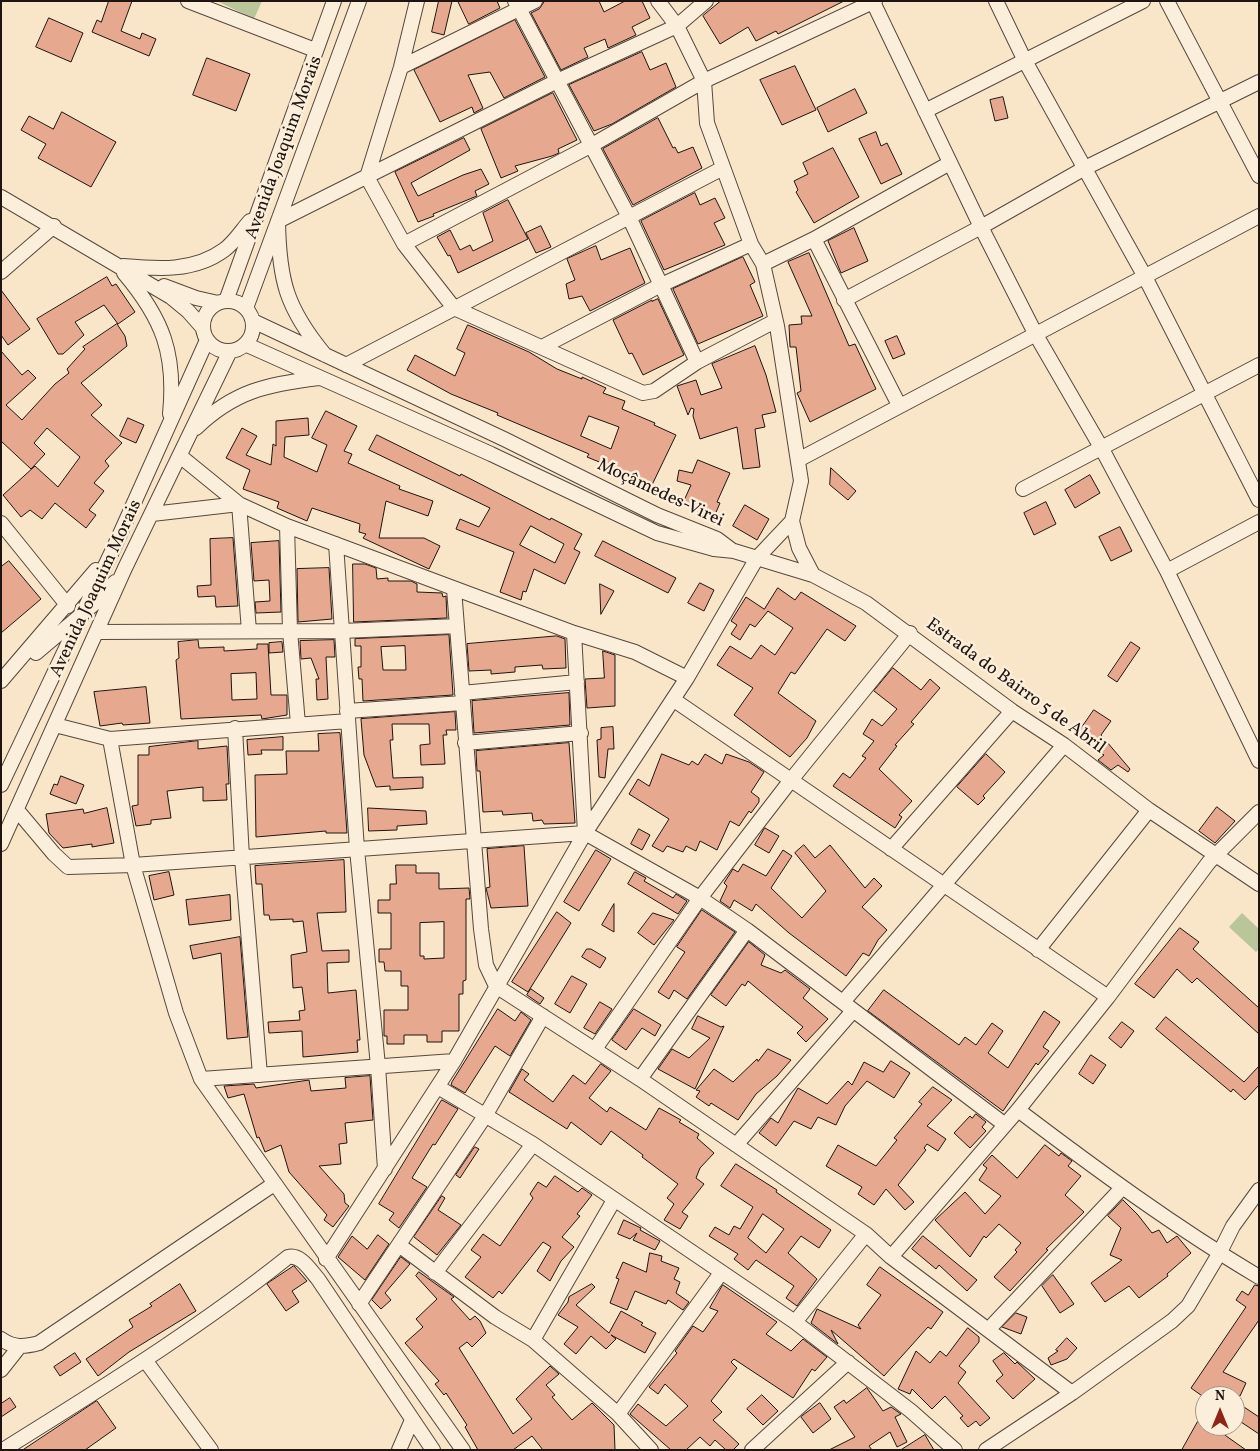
<!DOCTYPE html>
<meta charset="utf-8">
<style>
body{margin:0}
#map{position:relative;width:1260px;height:1451px;overflow:hidden;background:#f9e5c8;font-family:Vollkorn,serif}
canvas{display:block}
.frame{position:absolute;inset:0;border:2px solid #1f140f;pointer-events:none}
.north{position:absolute;left:1195px;top:1386px;width:50px;height:50px;box-sizing:border-box;background:#fbeedb;border:1px solid #a39789;border-radius:50%;rotate:0deg;font-size:14px;font-weight:700;line-height:20px;text-align:center;color:#1f140f}
.north::after{content:'';display:block;margin:auto;width:18px;height:22px;background:#8f2418;clip-path:polygon(50% 0,100% 100%,50% 72%,0 100%)}
</style>
<div id="map">
<canvas width="1260" height="1451"></canvas>
<div class="frame"></div>
<div class="north">N</div>
</div>
<script>
const c = document.querySelector('canvas').getContext('2d');
c.lineJoin = 'round';
function fill(path, color) { c.fillStyle = color; c.fill(path, 'evenodd'); }
function stroke(path, color, width, dash) { c.strokeStyle = color; c.lineWidth = width; c.lineCap = dash ? 'butt' : 'round'; c.setLineDash(dash || []); c.stroke(path); }
function drawText(font, color, halo, rows, align = 'center') {
  c.font = font + ' Vollkorn,serif'; c.lineWidth = 5; c.setLineDash([]); c.textBaseline = 'middle'; c.strokeStyle = halo; c.fillStyle = color; for (const [text, x, y, turn = 0] of rows) {
    c.save(); c.translate(x, y); c.rotate((+turn || 0) * Math.PI / 180); c.textAlign = isNaN(turn) ? turn : align; if (halo) c.strokeText(text, 0, 0); c.fillText(text, 0, 0); c.restore();
  }
}
fill(new Path2D(`
 M217 1H262L254 19Z
 M1242 913 1259 929V949L1256 952 1229 927Z`), '#b8c69a');
const building = new Path2D(`
 M109 1H132L121 31 140 39 142 33 156 39 149 56 92 32 97 20 101 22Z
 M439 1H452L444 35 432 32Z
 M458 1H497L500 8 469 24Z
 M545 1H599L604 12 625 1H642L650 18 632 27 636 35 608 48 605 39 584 48 588 57 561 70 531 13 539 9Z
 M721 1H844L778 34 776 31 756 41 748 27 720 44 703 16Z
 M49 18 83 33 71 62 36 47Z
 M515 20 545 77 504 98 490 72 468 75 483 108 474 113 472 107 440 122 414 70Z
 M642 52 650 70 666 63 676 87 612 124 594 131 569 85Z
 M207 58 250 74 236 111 193 95Z
 M795 66 816 110 782 125 760 80Z
 M855 89 867 113 828 132 817 108Z
 M553 93 577 140 558 149 559 153 552 156 515 166 518 171 501 178 481 129Z
 M1003 97 1008 118 995 121 990 100Z
 M62 112 116 142 91 187 38 158 46 144 21 130 29 116 53 129Z
 M658 118 673 148 675 147 678 153 693 147 702 168 633 205 603 149Z
 M876 132 881 146 887 143 902 174 881 184 859 139Z
 M464 138 470 150 411 183 418 196 463 175 481 169 489 184 475 191 477 196 433 214 434 216 418 222 395 172Z
 M833 148 859 197 814 223 796 192 798 190 794 181 808 174 803 163Z
 M695 193 700 205 715 198 725 218 714 223 725 245 664 270 641 221Z
 M508 200 528 239 458 273 450 255 448 256 437 237 450 230 460 250 470 245 473 251 493 241 483 213Z
 M541 226 551 247 536 253 526 233Z
 M854 228 868 261 841 273 828 241Z
 M596 246 601 260 630 248 645 283 590 311 582 296 569 299 566 284 575 280 567 259Z
 M809 253 849 346 855 344 876 389 810 422 797 393 801 391 796 347H790L789 325 802 324 801 316H812L788 262Z
 M743 257 755 282 750 285 763 316 698 344 673 289Z
 M107 277 112 286 116 284 135 312 118 324 104 305 75 322 84 335 63 354H58L37 319Z
 M1 290 30 329 8 345 1 335Z
 M658 299 684 355 643 375 632 353 629 354 613 320 652 300V301Z
 M117 324 125 336 127 346 81 383 102 405 91 415 122 443 105 461 109 466 94 483 104 491 89 510 96 515 86 528 55 503 42 519 30 510 21 517 3 495 35 466 58 487 80 457 47 428 34 443 45 454 31 469 1 441V351L22 375 28 370 36 378 6 405 22 420 55 384 69 373 67 369 85 349 83 347Z
 M468 325 529 352 557 369 582 379V377L606 388 603 393 625 401 622 409 655 423 654 425 676 435 651 487 618 474 619 470 587 457 589 454 497 415 498 413 451 394 407 370 415 355 455 376 465 353 457 349ZM589 416 619 427 611 449 581 436Z
 M897 336 905 354 893 359 885 341Z
 M755 346 766 375 776 412 762 415 765 427 755 429 760 467 743 469 737 427 700 439 693 416 694 409 691 408 688 415 677 386 696 380 701 395 722 388 712 364Z
 M326 411 357 426 344 451 352 454 348 463 400 486 399 489 433 501 428 516 386 501 379 538H424L440 546 429 569 365 539 363 538 366 534 359 532 360 524 312 508 307 521 277 508 279 502 243 489 250 470 226 458 242 428 257 436 246 455 271 465 273 444 276 446V421L308 418 309 435 285 437 284 457 317 472 327 445 312 438Z
 M128 418 144 425 136 443 120 436Z
 M377 435 460 476 461 474 550 520 551 518 582 534 574 549 580 552 565 584 534 569 526 592 523 591 521 600 500 592 514 552 456 529 460 519 479 527 490 508 369 450ZM531 526 564 544 555 563 520 545Z
 M698 460 730 473 717 502 720 503 714 517 682 505 691 485 677 481 679 470 692 473Z
 M831 468 856 491 848 500 830 485Z
 M1090 475 1100 493 1075 508 1065 490Z
 M1046 502 1056 524 1034 535 1024 513Z
 M745 505 769 519 757 540 733 526Z
 M1120 527 1132 551 1111 561 1099 537Z
 M233 538 238 606 216 607 215 596 198 597 197 586 211 585 210 539Z
 M279 541 281 612 256 613 255 602 270 601 269 580 254 581 251 543Z
 M603 541 676 578 668 593 595 556Z
 M9 561 41 599 1 633V567Z
 M353 564H365L376 568 377 579 388 578V581H411L417 584V592L442 593 443 597 446 596 447 618 354 622Z
 M329 568 332 619 298 622 297 569Z
 M700 583 714 590 704 611 688 603Z
 M600 584 614 591 601 614Z
 M778 588 795 600 801 592 856 626 845 641 827 629 795 674 791 672 778 693 816 721 807 738 790 757 734 715 753 688 717 665 730 646 751 659 761 645 775 655 793 628 768 611 755 627 750 624 740 640 731 634 737 625 731 621 746 597 764 609Z
 M449 635 453 695 363 701 362 679H359L358 667H361V646H355V639ZM405 646 406 670H383L381 647Z
 M557 636 565 639 566 668 543 669 542 665 515 667V672L491 674V670L469 671 467 644Z
 M198 640 199 648 224 647V651L257 649V644H268L271 695H287V715L262 719 261 715 181 719 176 660 179 658 178 642ZM256 673 257 699 232 700 231 674Z
 M334 640 335 657H326L328 699 317 700 316 679H319L311 658 301 659 300 641Z
 M282 642 283 652 269 653V643Z
 M1131 642 1140 648 1117 682 1108 676Z
 M603 651 615 655V706L587 708 585 679 604 678Z
 M893 668 921 690 930 679 940 688 911 722 914 724 895 745 897 746 879 769 912 801 899 815 902 817 895 828 833 786 843 773 850 778 866 758 862 756 874 741 863 734 872 719 882 726 897 709 874 691Z
 M146 687 150 723 123 725 122 723 100 726 94 692Z
 M569 693 570 725 474 733 472 701Z
 M1094 710 1111 721 1101 735 1130 769 1128 772 1118 765 1111 770 1098 760 1104 755 1076 736Z
 M455 712 456 730H446L447 735H443L445 764 421 765 420 745 430 744 429 724H392L393 740H390L393 778 423 777V788L390 790V786L376 787 364 755 361 719Z
 M613 727 614 749H608L605 778 599 777 597 740 601 739V728Z
 M340 733 347 833H326V831L256 837 255 775 287 774 286 751H319L318 734Z
 M283 737V750H261L262 754 248 755 247 740Z
 M198 741V749L227 746 229 784H226L227 800 203 801V787L167 791 171 818 151 820V824L136 826 132 806 138 805V755H149V747Z
 M569 743 575 823 544 824 542 820 533 821 532 813 503 815 502 811 483 812 480 771H477L476 751Z
 M662 754 689 765 692 761 698 765 705 754 722 764 726 754 749 762 764 772 751 792 759 798V802L751 813 749 811 739 826 730 821 717 850 700 841 696 851 686 846 683 852 667 846 663 852 652 846 669 819 629 794 638 779 649 786Z
 M986 754 1005 772 983 796 985 798 978 805 957 787Z
 M61 776 84 785 76 804 50 794 54 784 57 785Z
 M1217 807 1235 821 1215 843 1199 831Z
 M107 808 114 843 92 847V844L63 848 49 833 46 814 83 809 84 813Z
 M368 808 426 811 427 824 397 826V830L369 831Z
 M765 828 779 836 769 853 755 845Z
 M639 829 650 835 642 850 631 844Z
 M804 845 815 858 830 845 865 888 874 878 882 886 862 907 887 930 878 940 869 956 863 953 846 976 789 933 756 904 752 911 734 900 730 908 720 901 727 886 724 883 733 869 738 872 743 864 766 876 783 850 792 856 771 888 802 918 826 891 795 853Z
 M524 846 528 906 491 908 486 888 490 887 487 849Z
 M596 850 611 859 579 911 564 902Z
 M344 860 346 912 317 913 322 951 349 950V962L327 963 328 993 356 990 360 1040H357L358 1052 303 1057 302 1031 269 1033 268 1022 300 1020 299 1011 305 1010 302 987 293 988 291 955 307 952 303 921 293 922V919L270 920 269 915H264L262 884H256L255 866Z
 M396 865H416V873H439V889L469 888 470 899H466V980L463 981V994H459V1031H442V1042H427V1035H404V1044H387V1036H384V1010H408V986H401V971H385L384 962H379V949H391V913H378V900H390V884H396ZM444 922V958L424 959V956H420V923Z
 M169 872 174 895 154 900 149 876Z
 M635 872 646 878 644 881 673 898 676 894 687 901 678 914 628 884Z
 M230 895 231 920 189 925 186 900Z
 M614 904V932L602 925Z
 M702 910 735 932 687 999 674 990 669 999 658 992 685 952 677 947Z
 M557 912 571 923 528 992 512 982Z
 M653 913 674 920 654 945 638 933Z
 M1180 928 1199 942 1193 949 1259 1008V1034L1197 978 1192 983 1177 969 1154 998 1135 984Z
 M240 937 248 1037 227 1039 221 953 193 959 190 946Z
 M749 942 765 955 761 965 781 973 785 970 810 989 803 998 828 1019 806 1042 797 1033 803 1027 748 981 745 986 742 984 726 1006 711 995Z
 M587 949H591L606 958 600 968 582 957Z
 M572 976 587 984 570 1013 555 1004Z
 M531 989 544 998 540 1004 527 995Z
 M884 990 959 1045 965 1037 976 1045 992 1023 1003 1031 988 1053 1008 1068 1044 1011 1060 1022 1043 1047 1049 1051 1038 1065 1036 1063 1003 1111 868 1011Z
 M600 1002 612 1009 595 1034 584 1028Z
 M498 1009 515 1021 521 1012 531 1020 510 1056 495 1046 465 1093 451 1085 452 1082Z
 M634 1009 661 1025 655 1036 642 1028 626 1050 612 1040Z
 M698 1016 721 1027 724 1026 695 1089 658 1069 672 1049 689 1058 710 1038 692 1029Z
 M1166 1017 1244 1082 1259 1066V1085L1245 1100 1233 1089 1231 1092 1156 1029Z
 M1122 1022 1134 1031 1121 1048 1109 1038Z
 M768 1049 791 1060 777 1076 756 1094 738 1120 711 1103 709 1106 696 1097 700 1091 696 1090 714 1069 733 1082 757 1059 758 1061Z
 M1091 1055 1106 1065 1093 1084 1079 1074Z
 M891 1061 910 1073 894 1098 867 1081 845 1106 836 1125 818 1117 811 1129 794 1121 776 1146 759 1133 771 1118 778 1123 798 1088 827 1104 848 1081 852 1085 864 1062 883 1072Z
 M601 1064 611 1071 589 1098 607 1112 610 1107 646 1130 659 1108 681 1120 679 1122 699 1134 697 1138 714 1153 700 1168 696 1178 704 1184 682 1212 688 1216 680 1229 664 1220 674 1204 667 1198 678 1184 642 1157 643 1155 611 1131 601 1145 571 1122 567 1129 509 1092 522 1069 529 1074 524 1080 553 1102 573 1075 585 1084Z
 M370 1076 373 1120 345 1123 347 1143 339 1144 341 1164 319 1166 344 1194 345 1203 349 1206 333 1227 324 1220 327 1215 289 1172 281 1145 265 1152 259 1137 257 1138 244 1094 228 1098 224 1086 254 1084 256 1088 309 1080 311 1091 346 1088 345 1078Z
 M933 1087 952 1100 927 1126 946 1139 938 1151 927 1144 924 1148 926 1150 898 1185 914 1202 905 1210 886 1189 874 1205 858 1194 862 1187 826 1166 838 1145 876 1166 897 1140 894 1138 922 1104 919 1102Z
 M442 1100 458 1109 435 1145 433 1144 412 1178 427 1187 399 1228 389 1220 394 1213 379 1204Z
 M976 1114 986 1122 982 1127 986 1131 970 1148 954 1133 970 1116 972 1118Z
 M1045 1145 1059 1156 1061 1153 1072 1161 1068 1166 1081 1176 1065 1195 1084 1212 1046 1249 1048 1250 1010 1291 994 1277 1017 1252 1015 1250 1021 1243 999 1224 986 1238 984 1236 970 1257 935 1220 965 1192 985 1214 1001 1196 979 1180 987 1168 983 1165 992 1155 1017 1178Z
 M475 1147 479 1149 460 1178 456 1175Z
 M736 1164 777 1190 776 1192 831 1230 819 1248 801 1236 788 1253 817 1279 797 1306 786 1298 794 1286 756 1260 748 1270 734 1259 738 1254 709 1236 715 1227 729 1235 734 1226 740 1229 753 1207 721 1186ZM763 1214 784 1229 766 1253 748 1238Z
 M555 1176 578 1192 582 1188 592 1195 577 1214 580 1216 562 1237 574 1247 561 1261 550 1281 537 1271 551 1247 543 1242 502 1294 499 1291 493 1298 465 1277 481 1257 471 1250 483 1234 500 1246 533 1198 530 1194 538 1182 546 1187Z
 M442 1196 445 1198 438 1210 461 1225 437 1255 414 1237Z
 M1123 1200 1138 1215 1152 1233 1159 1230 1167 1243 1177 1236 1191 1253 1167 1274 1168 1276 1139 1298 1129 1286 1105 1302 1091 1283 1122 1260 1110 1255 1121 1228 1108 1216Z
 M624 1220 641 1228 640 1230 660 1241 655 1250 633 1240 637 1233 630 1239 618 1234Z
 M378 1235 389 1244 365 1280 338 1257 352 1236 367 1249Z
 M923 1236 977 1280 967 1291 939 1265 936 1269 912 1249Z
 M650 1253 662 1256 661 1261 679 1268 674 1279 680 1282 676 1293 689 1302 683 1310 668 1300 666 1304 635 1291 627 1310 610 1303 619 1279 616 1278 623 1262 646 1272Z
 M401 1257 410 1264 385 1293 391 1300 381 1309 372 1300Z
 M294 1266 307 1281 292 1291 299 1302 286 1311 267 1284Z
 M880 1267 943 1312 931 1329 928 1327 884 1376 831 1330 838 1344 811 1323 817 1309 861 1329 858 1325 881 1295 867 1285Z
 M419 1272 454 1297 451 1299 470 1320 475 1316 480 1321 486 1333 472 1347 467 1342 459 1348 513 1434 532 1419 516 1399 550 1366 559 1374 546 1385 555 1395 552 1397 572 1420 592 1403 614 1425 615 1450H543L532 1436 513 1450H478L465 1427 467 1425 446 1393 444 1395 435 1384 439 1381 405 1343 423 1327 416 1319 437 1299 416 1276Z
 M1053 1275 1074 1304 1060 1313 1042 1286Z
 M180 1284 196 1311 129 1352 98 1376 86 1359 133 1327 129 1320 152 1306 150 1304Z
 M592 1284 595 1287 576 1305 609 1333 621 1311 643 1323 641 1325 656 1333 645 1353 611 1335 616 1339 606 1349 591 1336 576 1354 564 1344 578 1327 558 1315 568 1302 569 1297Z
 M723 1285 777 1322 766 1334 791 1351 803 1339 827 1357 815 1371 812 1369 793 1398 734 1359 731 1362 737 1368 711 1401 722 1412 713 1420 739 1444 733 1450H726L715 1440 710 1446 700 1437 686 1450H671L630 1414 638 1404 666 1426 688 1406 665 1384 658 1394 649 1387 677 1353 675 1351 693 1326 703 1332 718 1311 710 1308Z
 M1255 1285 1259 1286V1320L1223 1372 1246 1383 1240 1396 1205 1398 1191 1388 1246 1307 1236 1300 1242 1291 1248 1295Z
 M1016 1313 1027 1317 1021 1334 1002 1327Z
 M968 1328 979 1337V1342L959 1366 966 1372 958 1383 990 1418 980 1426 976 1421 968 1427 960 1418 963 1416 945 1396 932 1409 912 1389 910 1394 898 1389 916 1351 930 1363 940 1351 946 1356Z
 M1067 1338 1077 1348 1067 1359 1051 1365 1048 1358 1058 1351 1056 1350Z
 M75 1353 81 1362 60 1376 54 1367Z
 M1004 1353 1015 1364 1017 1362 1035 1379 1013 1399 996 1381 1003 1375 993 1361Z
 M867 1388 883 1411 891 1407 901 1414 895 1417 907 1442 897 1447 890 1432 869 1446 872 1450H829L855 1437 834 1407 844 1400 846 1403Z
 M762 1395 778 1411 763 1425 747 1409Z
 M10 1398 16 1407 1 1417V1404Z
 M97 1401 116 1428 85 1450H23Z
 M1235 1401 1259 1417V1434L1235 1418Z
 M820 1403 831 1419 813 1433 801 1417Z
 M1200 1418 1205 1421V1426H1212L1246 1450H1182Z
 M925 1435 934 1450H901Z`);
fill(building, '#e6a88f');
stroke(building, '#1f140f', 1);
const minor = new Path2D(`
 M188 1 315 50
 M417 1 401 67 367 177 404 244 454 308 643 393 654 391 697 362 775 321
 M515 1 629 217 697 362
 M658 1 677 26 706 1
 M996 1 1025 61 1144 275 1259 500
 M1167 1 1259 176
 M873 2 981 227 1036 335 1102 449 1167 571 1259 761
 M401 67 535 1
 M925 111 1143 1
 M1 197 171 297 188 311 203 328
 M814 239 899 405
 M404 244 592 145 704 81 875 1
 M763 264 814 239 950 163
 M123 266C158 269 194 272 224 250 234 243 242 230 250 221
 M1 272 54 226
 M124 273C163 319 176 354 170 414
 M164 286 196 298 218 303
 M844 300 981 227 1085 168 1259 82
 M203 326a25 25 0 1 1 50 0a25 25 0 1 1-50 0Z
 M226 301 334 1
 M246 308 359 1
 M253 321 504 439 657 515 717 539 733 551
 M245 344 491 454 657 533 714 549 734 551 813 575 866 603 1012 711 1064 745 1149 810 1259 884
 M542 347 661 285 751 244
 M325 355C286 308 279 280 278 221L557 81 677 26 704 81 707 123 751 244 763 264 777 326 801 481 792 521
 M346 365 723 168
 M196 428C234 391 268 384 319 378
 M180 456 239 504 287 526 574 633 635 652 687 678
 M798 460 1259 216
 M1023 489 1259 365
 M239 504 249 631
 M152 514 239 504
 M1 523 68 606
 M287 526 290 631 298 724
 M336 544 357 849 378 1066 385 1169
 M1167 571 1259 522
 M454 589 481 929 486 965 496 986 640 1079 866 1234 891 1257 1072 1393
 M98 632 342 631 457 626
 M574 633 585 833
 M36 653 94 604 115 582
 M1 681 96 570
 M462 693 577 682
 M674 700 1108 997
 M347 711 463 703
 M55 725 110 739 133 865 176 1013 201 1079 463 1450
 M235 728 242 858 260 1075
 M110 739 348 721
 M465 743 581 733
 M1 785 116 543 207 340
 M17 810 54 854 68 867 133 865 585 833 700 898 747 930 1004 1124
 M1 844 125 568 230 351
 M891 849 1012 711
 M1038 950 1149 810
 M843 1002 1064 745
 M595 1049 700 898 791 780 910 633
 M201 1079 454 1061
 M640 1079 747 930
 M438 1087 533 1144 795 1322 911 1411 955 1450
 M1018 1110C1096 1169 1175 1227 1259 1277
 M736 1145 852 1012
 M399 1245 495 1317 533 1340 618 1414 651 1450
 M891 1257 1018 1110 1108 997 1209 862 1259 812
 M326 1259 454 1061 585 833 687 678 757 558 792 521 799 548 813 575
 M435 1273 533 1144
 M359 1304 485 1116 543 1016
 M795 1322 866 1234
 M988 1330 1122 1188
 M1 1339C14 1348 24 1347 39 1343L274 1184
 M533 1340 614 1200
 M145 1360 211 1450
 M1 1370 20 1346
 M618 1414 721 1273
 M3 1450C100 1389 198 1329 288 1257 301 1254 310 1270 318 1279L433 1450
 M399 1450 412 1420
 M752 1450 848 1362
 M986 1450 1072 1393 1172 1321 1188 1306 1219 1254 1233 1226 1259 1190`);
stroke(minor, '#56483d', 16);
stroke(minor, '#fbeedb', 14);
drawText('18px', '#1f140f', '#fbeedb', [
 ["Avenida Joaquim Morais",285,148,-70],
 ["Moçâmedes-Virei",660,494,25],
 ["Avenida Joaquim Morais",97,589,-65],
 ["Estrada do Bairro 5 de Abril",1015,687,36]
]);
</script>
